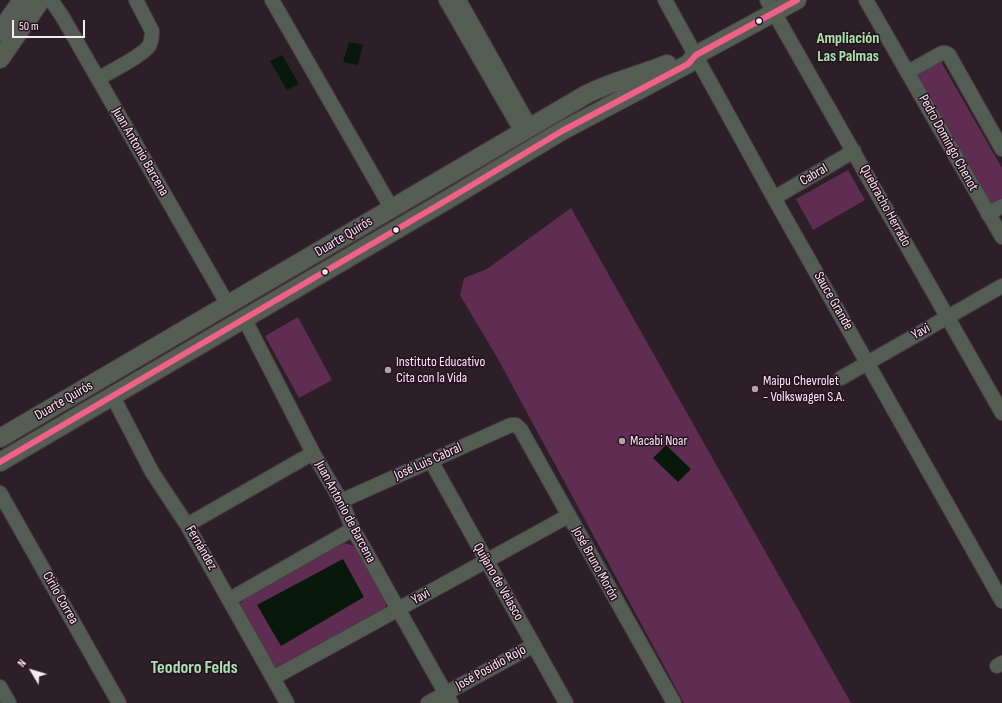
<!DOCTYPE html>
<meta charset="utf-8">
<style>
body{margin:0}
#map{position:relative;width:1002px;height:703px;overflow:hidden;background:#2c1f28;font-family:"Sofia Sans Condensed",sans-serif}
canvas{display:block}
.north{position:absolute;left:12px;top:651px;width:40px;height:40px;-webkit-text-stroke:3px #271120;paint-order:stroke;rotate:308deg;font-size:11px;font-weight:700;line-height:16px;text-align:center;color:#f8e8f2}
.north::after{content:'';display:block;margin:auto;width:14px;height:18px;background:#f8e8f2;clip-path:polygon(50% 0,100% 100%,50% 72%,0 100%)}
.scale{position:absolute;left:12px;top:20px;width:73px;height:18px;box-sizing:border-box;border:2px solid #f8e8f2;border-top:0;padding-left:5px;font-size:12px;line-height:14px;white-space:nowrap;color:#f8e8f2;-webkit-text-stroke:3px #271120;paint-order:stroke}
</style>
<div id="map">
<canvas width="1002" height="703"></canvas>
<div class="north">N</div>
<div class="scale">50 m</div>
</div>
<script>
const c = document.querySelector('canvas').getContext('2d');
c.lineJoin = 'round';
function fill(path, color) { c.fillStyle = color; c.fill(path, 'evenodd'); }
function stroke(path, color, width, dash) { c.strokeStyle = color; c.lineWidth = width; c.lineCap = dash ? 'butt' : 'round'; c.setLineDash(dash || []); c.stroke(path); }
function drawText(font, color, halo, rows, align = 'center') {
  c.font = font + ' "Sofia Sans Condensed",sans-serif'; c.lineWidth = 3; c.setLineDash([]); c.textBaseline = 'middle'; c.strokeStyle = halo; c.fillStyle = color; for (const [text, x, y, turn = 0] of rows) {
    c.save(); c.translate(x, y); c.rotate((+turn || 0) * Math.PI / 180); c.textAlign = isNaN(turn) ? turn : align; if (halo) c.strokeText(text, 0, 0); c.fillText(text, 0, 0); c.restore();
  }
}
fill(new Path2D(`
 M940 60 1002 168V198L989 205 914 75Z
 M848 170 865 200 813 230 796 199Z
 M571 208 851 703H684L498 359 460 295 464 278 487 269Z
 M298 317 332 380 299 398 265 336Z
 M344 543 355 546 387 602 384 610 280 668 273 666 238 607 245 596Z`), '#5f2d51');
fill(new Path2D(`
 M349 42 363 45 358 65 343 62Z
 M282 55 299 84 287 90 270 61Z
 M666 445 691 469 678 482 653 458Z
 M343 559 364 597 281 646 257 605Z`), '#08180a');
const minor = new Path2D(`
 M51 0 62 16 228 305
 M272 0 392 209
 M446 0 522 132
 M459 0 530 127
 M665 0 774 198 1002 601
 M767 0 1002 413
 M866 0 1002 237
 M908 72 942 53H946L949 55 1002 149
 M98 79C109 72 142 56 149 46 151 42 152 36 152 31L136 0
 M774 198 854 151
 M988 214 1002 206
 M244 318 313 453 341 501 353 529 451 703
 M841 378 1002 286
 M112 395 152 472 187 525 287 703
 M431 461 566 703
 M0 493 119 703
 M341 501 511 425H516L521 430 674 703
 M187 525 313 453
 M230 599 353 529
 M997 666 1002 663
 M273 678 568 516
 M0 687 9 703
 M428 703 534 645`);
const major = new Path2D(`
 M0 32 22 0
 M0 59 41 0
 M0 438 587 94C613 81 640 75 667 64
 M0 462 452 197 562 131 688 64 696 55 797 0`);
stroke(minor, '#483c43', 16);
stroke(major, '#483c43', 20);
stroke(minor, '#535d53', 14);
stroke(major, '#555d55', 18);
stroke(new Path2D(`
 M0 462 452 197 562 131 688 64 696 55 797 0`), '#f0608a', 6);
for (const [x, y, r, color] of [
 [759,21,3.5,"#f8e8f2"],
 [396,230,3.5,"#f8e8f2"],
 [325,272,3.5,"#f8e8f2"],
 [388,370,4,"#b1a2ab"],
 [755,389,4,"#b1a2ab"],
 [622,441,4,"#b1a2ab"]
]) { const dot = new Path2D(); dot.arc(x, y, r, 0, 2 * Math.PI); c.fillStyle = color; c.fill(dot); stroke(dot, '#271120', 1.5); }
drawText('14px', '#f8e8f2', '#271120', [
 ["Pedro Domingo Chenot",948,143,61],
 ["Juan Antonio Barcena",140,152,60],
 ["Cabral",814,175,-30],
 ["Quebracho Herrado",885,206,61],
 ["Duarte Quirós",344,237,-31],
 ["Sauce Grande",833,301,60],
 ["Yavi",921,332,-29],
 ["Duarte Quirós",64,401,-30],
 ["José Luis Cabral",428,462,-24],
 ["Juan Antonio de Barcena",345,512,62],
 ["Fernández",201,548,60],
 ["José Bruno Morón",595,564,61],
 ["Quijano de Velasco",498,582,60],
 ["Yavi",421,597,-29],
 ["Cirilo Correa",60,598,60],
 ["José Posidio Rojo",491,668,-29]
]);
drawText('14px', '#f8e8f2', '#271120', [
 ["Instituto Educativo",396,362],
 ["Cita con la Vida",396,378],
 ["Maipu Chevrolet",763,381],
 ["- Volkswagen S.A.",763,397],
 ["Macabi Noar",630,441]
], 'left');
drawText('bold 16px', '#a6e5ad', '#271120', [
 ["Ampliación",848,39],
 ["Las Palmas",848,57]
]);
drawText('bold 18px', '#a6e5ad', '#271120', [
 ["Teodoro Felds",194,668]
]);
</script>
